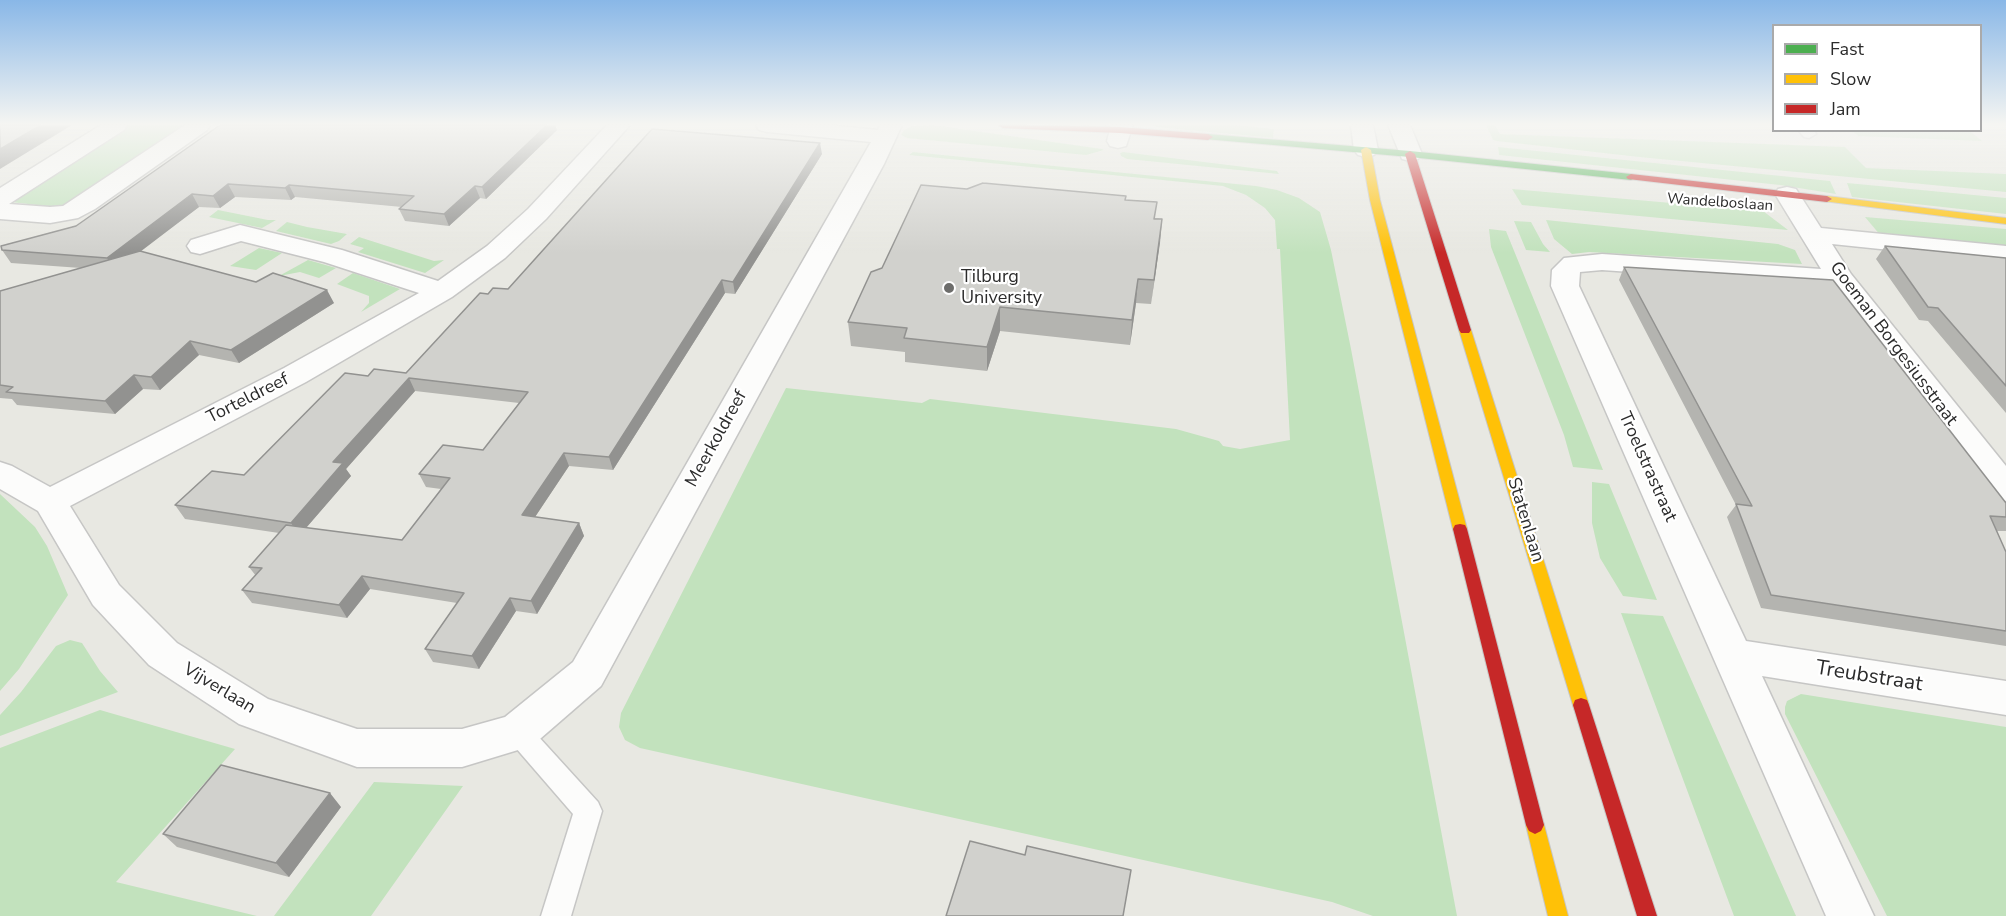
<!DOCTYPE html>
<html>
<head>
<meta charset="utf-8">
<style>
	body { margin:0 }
	#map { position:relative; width:2006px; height:916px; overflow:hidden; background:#e8e8e2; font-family:"Nunito Sans",sans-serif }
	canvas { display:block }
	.legend { position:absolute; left:1772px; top:24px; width:210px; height:108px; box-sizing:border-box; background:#fff; border:2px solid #aaa; margin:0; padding:8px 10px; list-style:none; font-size:18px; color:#2b2b2b }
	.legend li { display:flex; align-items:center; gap:12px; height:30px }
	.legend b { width:30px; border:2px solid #aaa }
</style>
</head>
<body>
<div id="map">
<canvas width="2006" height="916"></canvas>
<ul class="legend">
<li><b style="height:8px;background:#4caf50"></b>Fast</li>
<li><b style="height:8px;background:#ffc107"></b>Slow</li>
<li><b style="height:8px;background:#c62828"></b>Jam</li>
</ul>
</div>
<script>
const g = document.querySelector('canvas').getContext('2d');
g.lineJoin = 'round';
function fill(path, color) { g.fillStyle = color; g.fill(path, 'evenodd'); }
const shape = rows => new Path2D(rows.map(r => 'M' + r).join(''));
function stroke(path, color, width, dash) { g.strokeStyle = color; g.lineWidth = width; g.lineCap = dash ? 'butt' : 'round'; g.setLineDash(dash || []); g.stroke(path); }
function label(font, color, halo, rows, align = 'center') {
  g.font = font + ' "Nunito Sans",sans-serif'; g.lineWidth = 4.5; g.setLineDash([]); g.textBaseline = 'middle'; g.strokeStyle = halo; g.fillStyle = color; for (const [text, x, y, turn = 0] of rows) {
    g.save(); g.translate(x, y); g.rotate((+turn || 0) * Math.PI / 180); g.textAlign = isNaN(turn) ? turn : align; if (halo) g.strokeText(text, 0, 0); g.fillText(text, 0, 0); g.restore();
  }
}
const green = shape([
	[126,125,188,125,74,202,54,207,11,202,14,196],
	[933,125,1102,149,1104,150,1086,155,907,138,901,135,904,130,912,126],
	[1153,125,1235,125,1274,129,1273,138,1157,127],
	[1486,125,1495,125,1500,134,1845,147,1866,168,2006,174,2006,192,1639,157,1497,141,1493,140],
	[1852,131,1970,131,1982,141,1858,136],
	[1498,147,1830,181,1836,194,1780,185,1499,155],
	[913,152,1256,186,1277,190,1299,198,1320,212,1331,250,1351,349,1457,916,1373,916,1332,902,640,748,625,740,619,727,621,713,786,388,922,403,930,399,1176,429,1219,441,1223,446,1240,449,1290,440,1280,249,1277,249,1275,220,1265,208,1246,195,1223,186,909,155],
	[1123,152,1277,171,1279,174,1127,159,1121,156,1120,153],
	[1847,183,2006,198,2006,214,1852,197],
	[1512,189,1763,211,1788,230,1522,205],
	[218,210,268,220,276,220,262,228,209,217],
	[1865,217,2006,229,2006,248,1881,236],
	[1546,220,1778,244,1795,250,1802,264,1589,252,1572,254,1554,239],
	[1514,221,1531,222,1543,244,1550,252,1526,250],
	[287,222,307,227,347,234,339,241,331,244,276,231],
	[1489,229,1506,231,1603,470,1573,467,1564,435,1491,247],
	[359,237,434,261,444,260,425,273,358,252,364,248,350,244],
	[259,248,282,253,256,270,230,266],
	[308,260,336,268,319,278,300,272,279,276],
	[353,273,400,289,361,312,369,303,369,296,337,284],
	[1592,482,1609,484,1657,600,1623,596,1600,558,1592,523],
	[0,494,35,527,47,546,68,595,19,669,0,691],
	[1621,613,1663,616,1796,916,1734,916],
	[70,640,82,643,100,671,118,692,0,736,0,715,21,692,56,646],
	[1801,694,2006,727,2006,916,1887,916,1785,714,1785,707,1787,701],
	[100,710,235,749,116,882,257,916,0,916,0,748],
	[374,782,463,786,371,916,274,916]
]);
const lane = shape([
	[1798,130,1814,130,1816,134,1809,138,1804,137,1798,130],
	[518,720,527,724,598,802,602,811,571,916,541,916,573,814,509,740,505,732,509,724,518,720]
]);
const street = shape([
	[101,125,127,125,124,130,9,204,50,207,63,206,185,125,210,125,207,130,95,209,78,218,50,223,0,219,0,188,101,125],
	[607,125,630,125,546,219,505,258,452,297,306,382,70,506,119,585,177,643,268,699,357,729,462,729,505,717,573,662,871,142,767,132,759,130,756,125,828,125,878,130,880,125,902,125,884,164,601,686,533,745,518,750,462,767,357,767,239,724,149,665,93,605,38,511,0,489,0,462,12,466,50,487,284,368,419,293,324,262,241,241,200,254,191,252,187,246,191,240,240,225,342,250,438,281,487,246,528,209,607,125],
	[1111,125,1133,125,1126,146,1118,148,1110,146,1107,141,1111,125],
	[1351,125,1373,125,1378,150,1374,155,1366,157,1358,155,1354,150,1351,125],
	[1388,125,1410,125,1422,154,1418,159,1410,161,1402,159,1388,125],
	[1787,187,1796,189,1821,228,2006,246,2006,262,1832,244,1851,274,2006,466,2006,501,1994,497,1832,286,1602,270,1580,272,1579,286,1746,641,2006,681,2006,715,1762,676,1874,916,1826,916,1551,286,1552,270,1564,258,1602,254,1821,269,1775,194,1778,189,1787,187]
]);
const fast = shape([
	[1208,134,1410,151,1631,174,1636,177,1631,180,1410,157,1205,139,1203,137,1208,134]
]);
const slow = shape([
	[1366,147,1371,150,1380,200,1467,529,1465,533,1460,534,1455,533,1453,529,1370,200,1361,150,1366,147],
	[1827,196,2006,218,2006,224,1823,201,1822,199,1827,196],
	[1465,326,1471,330,1589,705,1587,710,1581,712,1575,710,1573,705,1459,330,1465,326],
	[1535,816,1541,819,1544,825,1568,916,1548,916,1526,825,1529,819,1535,816]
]);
const jam = shape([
	[998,125,1120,127,1208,134,1213,137,1208,140,1120,133,1003,128,998,125],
	[1410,151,1415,154,1471,330,1469,333,1461,333,1459,330,1405,154,1410,151],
	[1631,174,1827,196,1832,199,1827,202,1628,179,1626,177,1631,174],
	[1460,524,1465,525,1467,529,1544,825,1541,831,1535,834,1529,831,1526,825,1453,529,1455,525,1460,524],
	[1581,698,1587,700,1589,705,1657,916,1637,916,1573,705,1575,700,1581,698]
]);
const wall = shape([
	[220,125,557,130,486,199,480,198,449,226,405,221,399,209,402,207,295,197,291,200,235,197,220,208,199,207,140,251,334,303,239,363,199,355,160,390,143,389,115,414,17,405,12,399,0,398,0,291,81,268,11,263,2,250,76,226],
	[822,154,735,294,725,293,613,470,569,466,535,517,579,523,584,536,537,614,516,611,479,669,433,662,425,649,457,603,370,589,347,618,252,603,242,590,256,576,249,567,279,533,185,519,175,505,244,475,368,376,406,373,488,294,508,289],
	[415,391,519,403,483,450,419,474,426,487,441,489,402,540,306,528,351,476,346,469],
	[967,189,1162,219,1151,304,1136,303,1130,345,1000,331,987,371,905,362,905,352,851,346,848,322,882,268],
	[1885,246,2006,258,2006,413,1928,321,1919,320,1876,259],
	[1624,267,2006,503,2006,531,1997,531,2006,552,2006,646,1761,608,1727,517,1736,505,1619,280],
	[341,807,289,877,177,847,163,834]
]);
const shadedWall = shape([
	[41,125,72,125,0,169,0,149],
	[547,125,555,125,557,130,486,199,482,187],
	[820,143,822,154,735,294,733,282],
	[228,184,235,197,220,208,213,196],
	[289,185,295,197,291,200,285,188],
	[475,186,480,198,449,226,444,214],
	[192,194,199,207,115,271,107,258],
	[1162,219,1160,243,1151,304,1154,280],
	[1138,279,1136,303,1130,345,1132,320],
	[722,280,725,293,613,470,609,457],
	[327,290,334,303,239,363,231,350],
	[1000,307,1000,331,987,371,987,347],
	[190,341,199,355,160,390,151,377],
	[134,375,143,389,115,414,105,401],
	[409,378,415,391,346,469,351,476,299,536,291,523,333,462],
	[564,453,569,466,527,529,522,515],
	[579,523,584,536,537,614,531,601],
	[362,576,370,589,347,618,339,605],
	[510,598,516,611,479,669,472,656],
	[330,793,341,807,289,877,276,863]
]);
const building = shape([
	[0,125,41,125,0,149,0,125],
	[220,125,547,125,482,187,475,186,444,214,399,209,414,196,289,185,285,188,228,184,213,196,192,194,107,258,2,250,1,246,76,226,220,125],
	[652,129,820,143,733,282,722,280,609,457,564,453,522,515,579,523,531,601,510,598,472,656,425,649,464,593,362,576,339,605,242,590,262,568,249,567,286,525,402,540,450,478,419,474,443,445,483,450,528,392,409,378,333,462,343,463,291,523,175,505,212,471,244,475,345,373,368,376,374,369,406,373,480,293,488,294,493,288,508,289,652,129],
	[983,183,1126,196,1125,200,1157,202,1154,219,1162,219,1154,280,1138,279,1132,320,1000,307,987,347,904,338,907,328,848,322,871,272,882,268,921,185,967,189,983,183],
	[1885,246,2006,258,2006,386,1938,308,1928,307,1885,246],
	[140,251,256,282,273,273,327,290,231,350,190,341,151,377,134,375,105,401,6,392,13,387,0,385,0,291,140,251],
	[1624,267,1833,280,2006,503,2006,517,1990,516,2006,552,2006,631,1771,595,1736,504,1752,506,1624,267],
	[221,765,330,793,276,863,163,834,221,765],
	[970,841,1025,855,1027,846,1131,870,1123,916,946,916,970,841]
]);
const markers = [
	[949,288,6,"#6d6d6b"]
];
const farStreetnames = [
	["Wandelboslaan",1720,203,4]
];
const poiNames = [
	["Tilburg",961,278],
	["University",961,299]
];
const streetNames = [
	["Goeman Borgesiusstraat",1893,344,53],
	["Torteldreef",248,399,-27],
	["Meerkoldreef",717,439,-61],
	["Troelstrastraat",1647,467,66],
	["Statenlaan",1525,520,73],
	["Vijverlaan",219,689,31]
];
const nearStreetnames = [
	["Treubstraat",1869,677,9]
];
fill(green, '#c2e2bd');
stroke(lane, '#c6c6c5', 3);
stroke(street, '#c6c6c5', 3);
stroke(fast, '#c6c6c5', 2);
stroke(slow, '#c6c6c5', 2);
stroke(jam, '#c6c6c5', 2);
fill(lane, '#fcfcfb');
fill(street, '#fcfcfb');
fill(fast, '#4caf50');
fill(slow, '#ffc107');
fill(jam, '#c62828');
fill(wall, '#b4b4b0');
fill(shadedWall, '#929290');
fill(building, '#d1d1cd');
stroke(building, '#929290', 1.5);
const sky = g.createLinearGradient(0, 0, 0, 253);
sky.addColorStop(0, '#89b7e7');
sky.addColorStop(0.49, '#f5f5f2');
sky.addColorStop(1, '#f5f5f200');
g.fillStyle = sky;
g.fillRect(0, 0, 2006, 253);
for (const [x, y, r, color] of markers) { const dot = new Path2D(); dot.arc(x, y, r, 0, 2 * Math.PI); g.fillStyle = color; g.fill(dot); stroke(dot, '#fff', 2); }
label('15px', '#2b2b2b', '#fff', farStreetnames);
label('18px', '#2b2b2b', '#fff', poiNames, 'left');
label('18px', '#2b2b2b', '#fff', streetNames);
label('21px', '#2b2b2b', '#fff', nearStreetnames);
</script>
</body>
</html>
